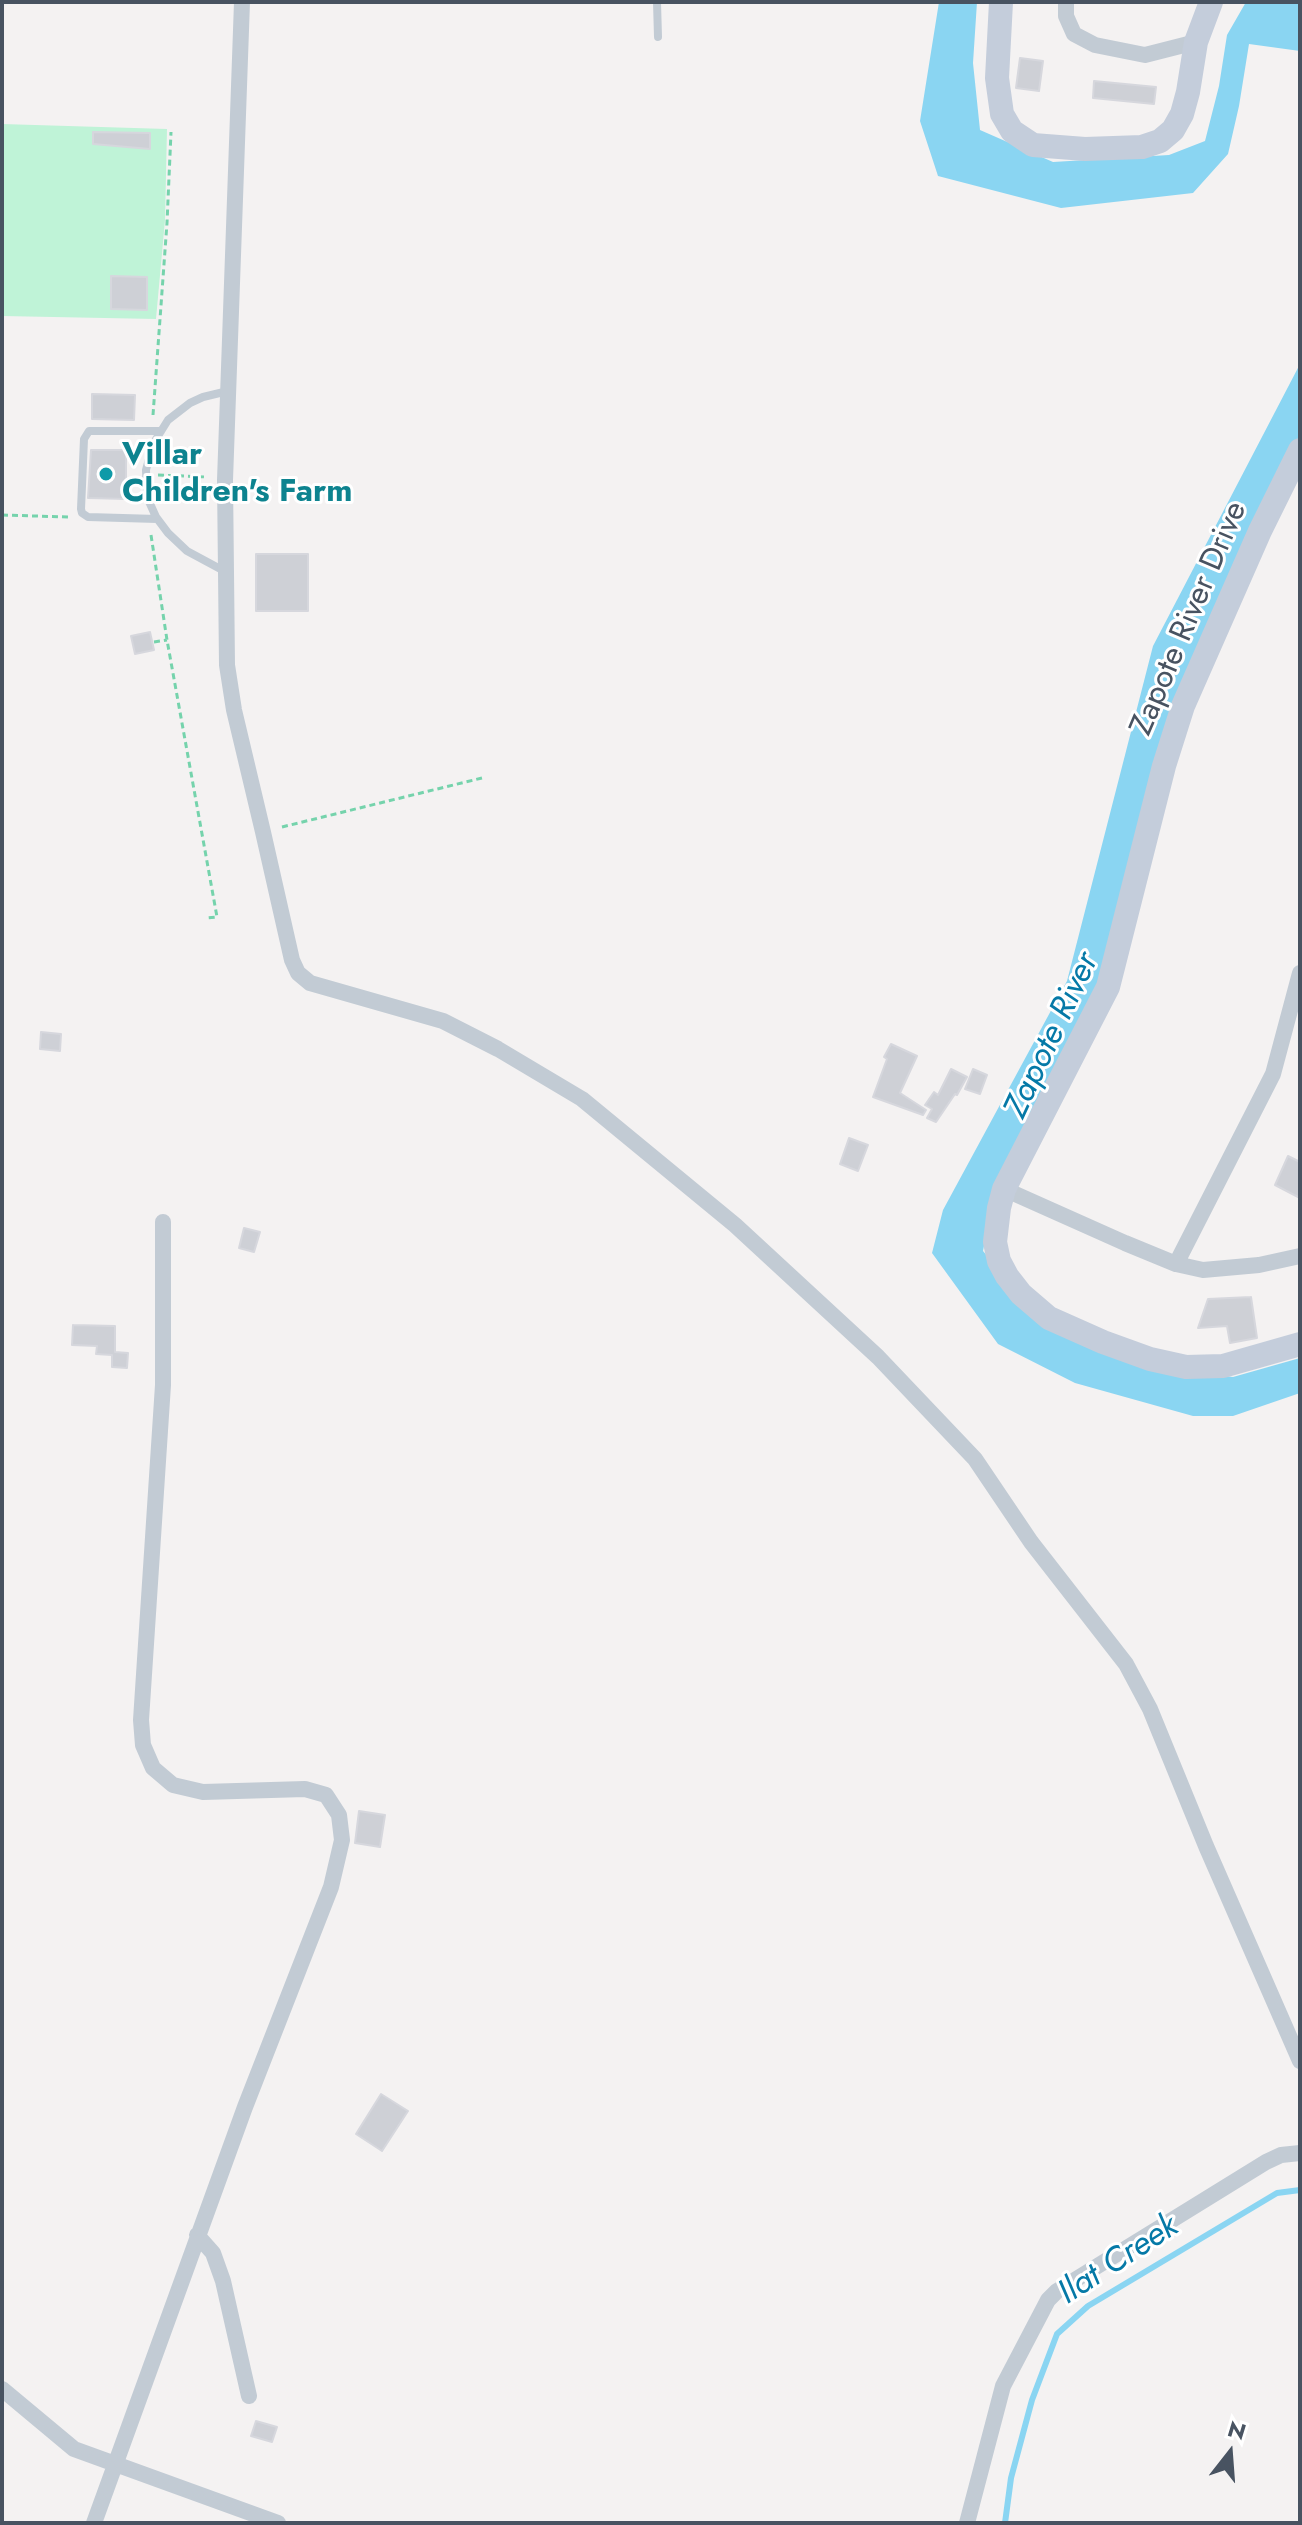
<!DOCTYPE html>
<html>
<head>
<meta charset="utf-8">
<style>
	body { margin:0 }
	#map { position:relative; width:1302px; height:2525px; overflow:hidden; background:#f4f2f2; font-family:Jost,sans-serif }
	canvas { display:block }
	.frame { position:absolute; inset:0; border:4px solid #485361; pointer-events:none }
	.north { position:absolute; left:1190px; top:2413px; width:80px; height:80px; -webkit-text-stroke:6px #fff; paint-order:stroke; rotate:17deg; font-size:22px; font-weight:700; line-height:32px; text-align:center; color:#485361 }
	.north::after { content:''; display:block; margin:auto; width:28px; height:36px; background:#485361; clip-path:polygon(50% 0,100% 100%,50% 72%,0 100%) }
</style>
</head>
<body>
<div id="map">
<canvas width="1302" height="2525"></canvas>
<div class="frame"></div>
<div class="north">N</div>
</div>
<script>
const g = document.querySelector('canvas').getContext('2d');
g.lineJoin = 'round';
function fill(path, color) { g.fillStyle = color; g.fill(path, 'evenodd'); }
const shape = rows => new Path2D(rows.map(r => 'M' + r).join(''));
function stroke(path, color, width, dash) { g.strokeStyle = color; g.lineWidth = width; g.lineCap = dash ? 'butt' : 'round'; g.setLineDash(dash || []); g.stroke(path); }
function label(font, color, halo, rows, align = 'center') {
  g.font = font + ' Jost,sans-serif'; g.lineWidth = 6; g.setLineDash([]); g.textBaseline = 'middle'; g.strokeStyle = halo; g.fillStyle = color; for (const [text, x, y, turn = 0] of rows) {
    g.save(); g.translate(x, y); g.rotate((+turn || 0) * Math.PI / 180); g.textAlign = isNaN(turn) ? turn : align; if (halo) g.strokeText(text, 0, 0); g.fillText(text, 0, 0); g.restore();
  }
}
const green = shape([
	[2,124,167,129,165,220,156,319,2,316]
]);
const water = shape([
	[939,2,977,2,973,63,980,130,1053,162,1169,155,1205,141,1219,86,1227,35,1246,2,1300,4,1300,51,1249,44,1239,106,1228,154,1193,193,1061,208,938,176,920,121],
	[1300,364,1300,435,1195,658,1103,991,995,1191,983,1251,1029,1305,1163,1368,1233,1377,1300,1358,1300,1393,1233,1416,1193,1416,1075,1383,998,1344,932,1253,943,1210,1067,981,1153,646]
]);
const stream = shape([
	[1005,2523,1011,2478,1032,2400,1057,2334,1088,2306,1277,2193,1300,2190]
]);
const building = shape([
	[1020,58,1043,61,1039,91,1016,88,1020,58],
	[1094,81,1156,87,1154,104,1093,98,1094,81],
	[93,132,150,133,150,149,93,144,93,132],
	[111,276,147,277,147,310,111,309,111,276],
	[92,394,135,395,134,420,92,419,92,394],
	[91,450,126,450,126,499,88,498,91,450],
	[256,554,308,554,308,611,256,611,256,554],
	[150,632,154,650,135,654,131,636,150,632],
	[41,1032,61,1034,60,1051,40,1049,41,1032],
	[891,1044,917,1056,900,1093,926,1110,923,1115,873,1097,887,1059,884,1057,891,1044],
	[951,1069,967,1077,957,1095,955,1094,936,1122,927,1118,932,1109,925,1105,934,1092,938,1095,951,1069],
	[973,1069,987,1075,980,1094,965,1089,973,1069],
	[849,1138,868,1145,858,1171,840,1164,849,1138],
	[1288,1156,1300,1162,1300,1198,1275,1185,1288,1156],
	[244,1228,260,1232,254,1252,239,1248,244,1228],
	[1251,1297,1257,1338,1230,1343,1227,1326,1198,1328,1208,1299,1251,1297],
	[73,1325,115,1326,115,1352,128,1353,127,1368,112,1367,112,1355,96,1354,97,1346,72,1345,73,1325],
	[359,1811,385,1815,380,1847,355,1843,359,1811],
	[381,2094,408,2111,382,2151,356,2134,381,2094],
	[256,2421,277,2427,272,2442,251,2436,256,2421]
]);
const path = shape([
	[153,415,167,223,171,132],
	[158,475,207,477],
	[2,515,68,517],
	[151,535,167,640,217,917,207,918],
	[154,642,167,640],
	[282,827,482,778]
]);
const lane = shape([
	[657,2,658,37],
	[157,519,88,517,82,513,81,509,84,439,89,431,161,431],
	[226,572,187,551,168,533,156,517,147,497,146,470,153,444,168,420,190,403,203,397,228,391]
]);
const street = shape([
	[242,2,225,480,227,665,234,710,263,832,292,960,298,973,310,983,443,1021,498,1049,582,1099,735,1225,878,1357,975,1459,1031,1542,1126,1664,1150,1709,1206,1846,1300,2061],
	[1066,2,1066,16,1074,34,1095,45,1145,55,1196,42],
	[1004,1189,1125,1243,1176,1264,1203,1270,1259,1265,1300,1256],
	[1176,1264,1273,1074,1300,973],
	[197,2235,213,2253,223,2281,249,2396],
	[2,2389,74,2449,278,2523],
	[94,2523,245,2107,331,1887,342,1840,339,1815,326,1795,305,1789,203,1792,173,1785,153,1768,143,1745,141,1720,163,1385,163,1222],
	[967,2523,1003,2386,1048,2300,1057,2291,1266,2162,1281,2155,1300,2153]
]);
const secondary = shape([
	[1001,2,997,78,1002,114,1012,131,1033,145,1085,149,1142,147,1160,141,1173,130,1182,114,1188,92,1196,42,1211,2],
	[1300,450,1260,531,1183,706,1164,766,1108,987,1004,1189,999,1208,995,1242,999,1261,1007,1276,1021,1294,1049,1318,1103,1342,1150,1359,1186,1367,1223,1366,1300,1344]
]);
const markers = [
	[106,474,8,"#0f9aa8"]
];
const cultureNames = [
	["Villar",122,456],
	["Children's Farm",122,493]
];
const streetNames = [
	["Zapote River Drive",1190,619,-67]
];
const waterNames = [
	["Zapote River",1053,1036,-65],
	["Ilat Creek",1119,2261,-33]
];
fill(green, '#bff3d7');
fill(water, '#8ad5f2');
stroke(stream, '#8ad5f2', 6);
fill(building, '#ced0d6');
stroke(building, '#d6d7dd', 2);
stroke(path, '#75d3ac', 3, [6, 4]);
stroke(lane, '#c2cbd4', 8);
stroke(street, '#c2cbd4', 16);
stroke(secondary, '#c4cddb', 24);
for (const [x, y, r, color] of markers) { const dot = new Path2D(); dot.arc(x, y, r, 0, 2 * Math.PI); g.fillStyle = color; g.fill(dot); stroke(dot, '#fff', 3); }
label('bold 32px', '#0d838f', '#fff', cultureNames, 'left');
label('32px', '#485361', '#fff', streetNames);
label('italic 34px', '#0579a7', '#fff', waterNames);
</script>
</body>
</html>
